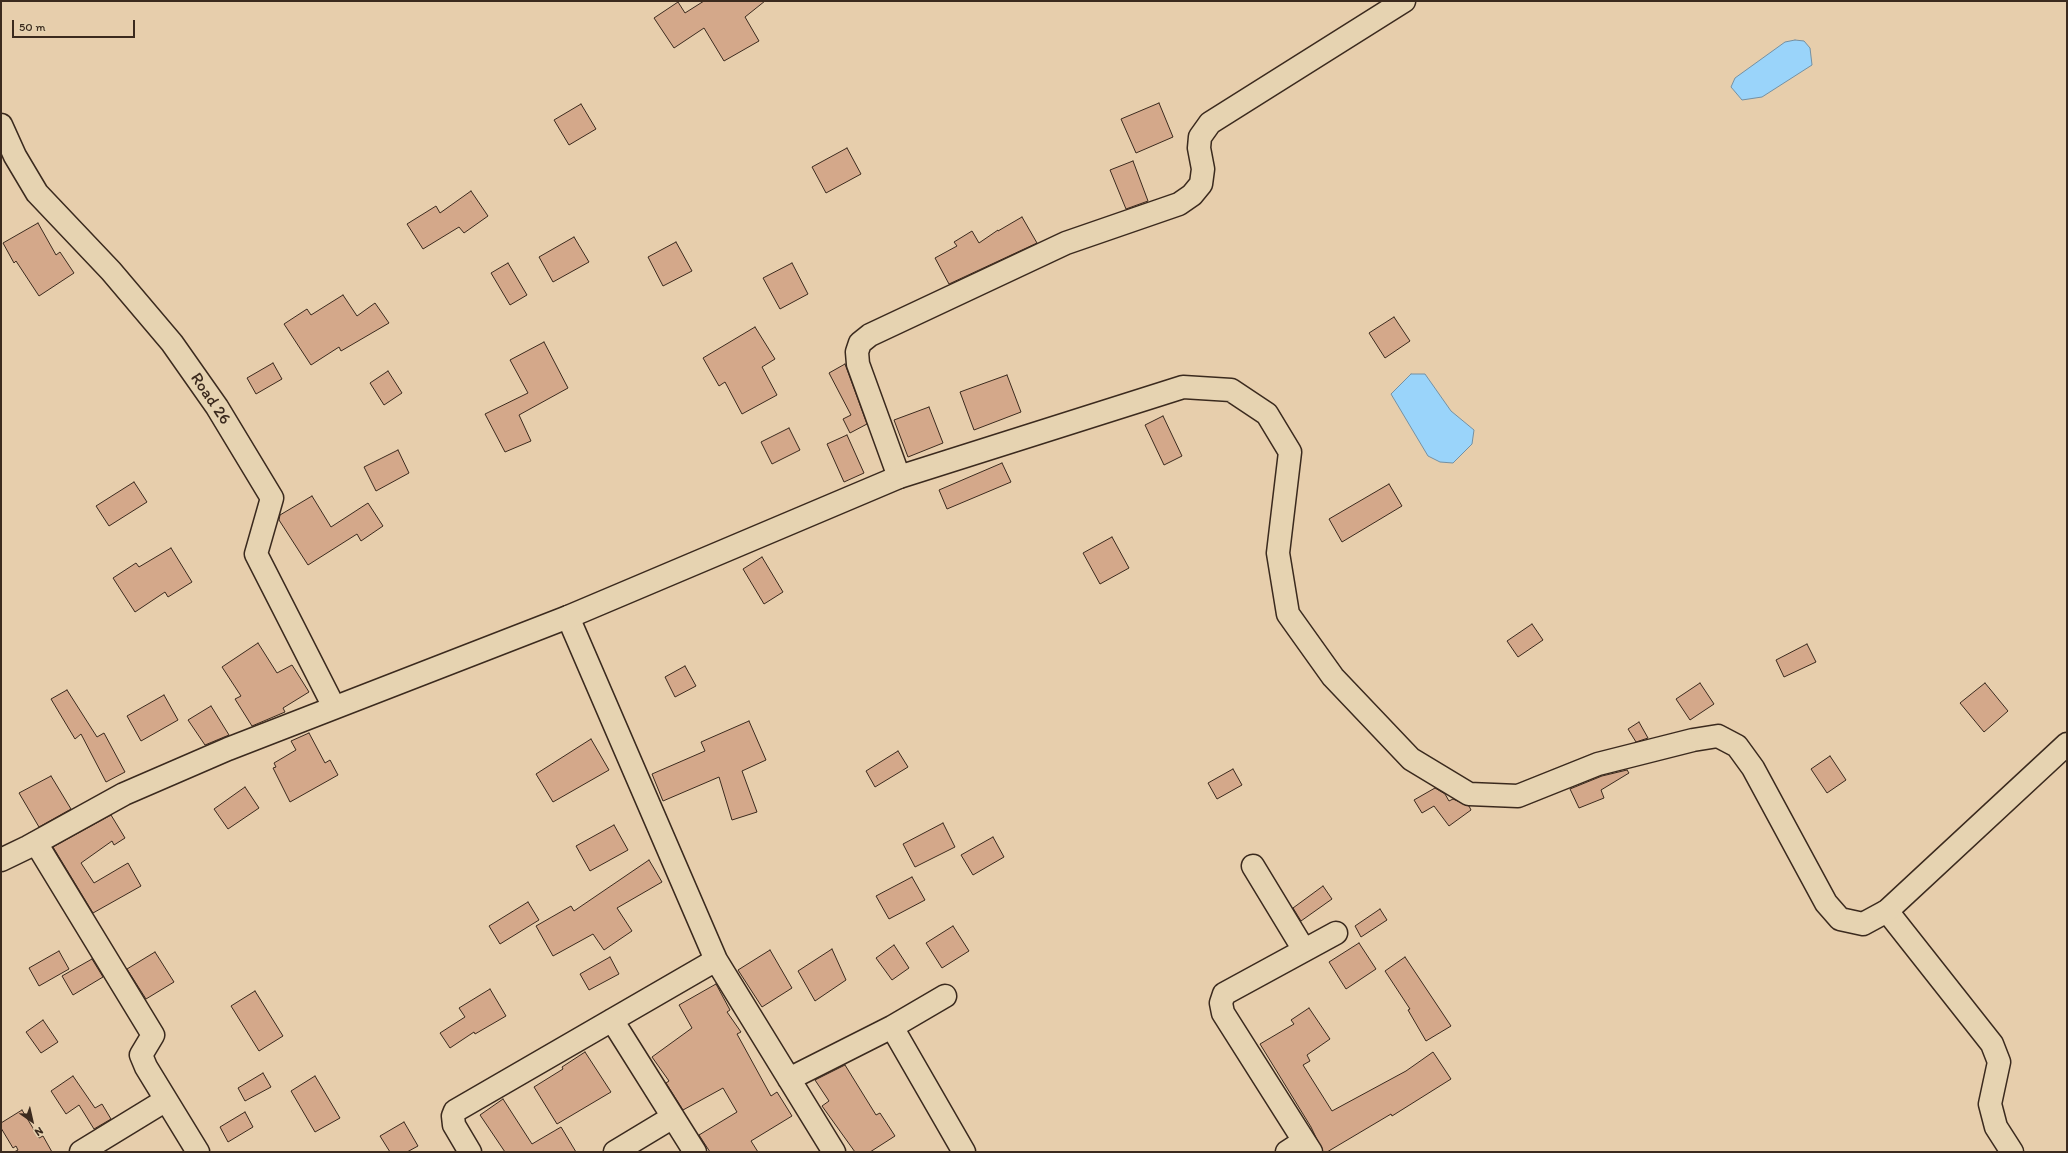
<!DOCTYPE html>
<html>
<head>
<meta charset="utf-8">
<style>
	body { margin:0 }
	#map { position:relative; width:2068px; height:1153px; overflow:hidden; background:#e7ceac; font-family:Itim,sans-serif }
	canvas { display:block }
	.frame { position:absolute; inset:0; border:2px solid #3b2a1e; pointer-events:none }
	.north { position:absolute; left:12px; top:1101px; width:40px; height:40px; -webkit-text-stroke:3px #e6d3b1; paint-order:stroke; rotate:146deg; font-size:11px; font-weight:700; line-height:16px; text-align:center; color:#3b2a1e }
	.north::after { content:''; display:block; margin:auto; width:14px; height:18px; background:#3b2a1e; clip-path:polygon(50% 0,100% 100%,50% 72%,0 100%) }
	.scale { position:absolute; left:12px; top:20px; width:123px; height:18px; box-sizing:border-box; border:2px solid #3b2a1e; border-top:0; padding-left:5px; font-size:12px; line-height:14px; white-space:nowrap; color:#3b2a1e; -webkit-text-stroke:3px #e6d3b1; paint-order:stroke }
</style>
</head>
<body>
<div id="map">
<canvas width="2068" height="1153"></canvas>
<div class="frame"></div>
<div class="north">N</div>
<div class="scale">50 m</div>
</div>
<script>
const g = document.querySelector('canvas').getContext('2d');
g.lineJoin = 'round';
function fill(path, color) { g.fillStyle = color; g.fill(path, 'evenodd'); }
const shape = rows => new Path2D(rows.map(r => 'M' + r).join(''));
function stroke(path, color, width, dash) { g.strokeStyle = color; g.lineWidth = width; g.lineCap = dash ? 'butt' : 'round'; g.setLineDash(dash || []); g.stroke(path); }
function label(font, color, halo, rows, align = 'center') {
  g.font = font + ' Itim,sans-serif'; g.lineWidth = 3; g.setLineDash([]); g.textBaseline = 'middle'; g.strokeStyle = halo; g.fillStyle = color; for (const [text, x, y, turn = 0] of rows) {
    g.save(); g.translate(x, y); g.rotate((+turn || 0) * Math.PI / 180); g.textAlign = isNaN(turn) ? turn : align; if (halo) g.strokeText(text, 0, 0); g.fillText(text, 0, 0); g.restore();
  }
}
const water = shape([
	[1795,40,1804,41,1810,48,1812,65,1762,97,1742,100,1731,87,1735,78,1785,42,1795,40],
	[1411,374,1425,374,1451,411,1474,430,1472,444,1453,463,1440,462,1428,456,1391,394,1411,374]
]);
const building = shape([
	[704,1,765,1,745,17,759,41,724,61,704,28,674,48,654,18,678,2,685,13,704,1],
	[1159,103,1173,137,1136,153,1121,119,1159,103],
	[581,104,596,129,569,145,554,120,581,104],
	[847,148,861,174,826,193,812,167,847,148],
	[1133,161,1148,201,1126,209,1110,170,1133,161],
	[471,191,488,216,464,233,459,227,423,249,407,224,436,206,440,213,471,191],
	[1022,217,1037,243,949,284,935,258,957,246,954,242,972,231,979,243,998,230,998,231,1022,217],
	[38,223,56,255,60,252,74,273,39,296,16,261,14,263,3,243,38,223],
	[574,237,589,262,553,282,539,257,574,237],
	[676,242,692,271,663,286,648,257,676,242],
	[508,263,527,295,510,305,491,273,508,263],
	[792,263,808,294,780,309,763,278,792,263],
	[343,295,357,316,375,303,389,323,341,351,339,347,311,365,284,324,307,309,311,315,343,295],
	[1394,317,1410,341,1385,358,1369,333,1394,317],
	[755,327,775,359,762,367,777,395,742,414,725,382,719,386,703,358,755,327],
	[544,342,568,388,519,415,531,441,505,452,485,414,528,393,510,360,544,342],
	[273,363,282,379,256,394,247,378,273,363],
	[845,364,867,424,850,433,843,419,851,415,829,373,845,364],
	[388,371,402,393,384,405,370,383,388,371],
	[1007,375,1021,412,974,430,960,392,1007,375],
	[929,407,943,443,908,457,894,420,929,407],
	[1163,416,1182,456,1164,465,1145,425,1163,416],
	[789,428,800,450,772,464,761,442,789,428],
	[847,435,864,473,844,482,827,444,847,435],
	[398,450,409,473,376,491,364,467,398,450],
	[1002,463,1011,482,947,509,939,490,1002,463],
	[134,482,147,502,109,526,96,506,134,482],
	[1389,484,1402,506,1342,542,1329,519,1389,484],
	[312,496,331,527,368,503,383,526,361,541,357,534,308,565,279,520,280,515,312,496],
	[1112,537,1129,568,1100,584,1083,553,1112,537],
	[171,548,192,582,168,597,165,592,135,612,113,578,136,563,139,567,171,548],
	[762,557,783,592,764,604,743,569,762,557],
	[1532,624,1543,640,1518,657,1507,641,1532,624],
	[258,643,277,673,292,665,309,692,283,708,285,712,252,726,235,699,241,696,222,667,258,643],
	[1807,644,1816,662,1784,677,1776,660,1807,644],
	[685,666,696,686,675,697,665,677,685,666],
	[1700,683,1714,704,1690,720,1676,699,1700,683],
	[1985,683,2008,711,1984,732,1960,703,1985,683],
	[67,690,97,737,104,733,125,772,106,782,81,734,75,739,51,699,67,690],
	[164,695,178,720,141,741,127,716,164,695],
	[211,706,229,735,205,745,188,720,211,706],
	[749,721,766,760,742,771,757,812,732,820,719,777,663,801,652,774,705,751,701,742,749,721],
	[1639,722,1648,738,1636,742,1628,729,1639,722],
	[309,733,325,763,330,760,338,775,290,802,273,768,276,767,274,763,296,750,291,741,309,733],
	[591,739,609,770,553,802,536,774,591,739],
	[898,751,908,767,875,787,866,771,898,751],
	[1830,756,1846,780,1827,793,1811,769,1830,756],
	[1233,769,1242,785,1217,799,1208,783,1233,769],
	[1627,770,1629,773,1601,790,1604,798,1579,808,1570,789,1602,776,1627,770],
	[51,776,71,809,39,827,19,793,51,776],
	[245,787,259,808,228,829,214,809,245,787],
	[1435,788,1445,794,1449,801,1453,799,1469,806,1471,810,1449,826,1434,806,1422,813,1414,800,1435,788],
	[111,815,125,838,114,845,112,841,81,863,94,883,128,863,141,886,93,913,53,847,111,815],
	[943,823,955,847,915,867,903,844,943,823],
	[614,825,628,850,590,871,576,846,614,825],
	[993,837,1004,857,973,875,961,855,993,837],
	[649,860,662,882,617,908,632,931,604,950,593,934,553,956,536,926,571,906,574,911,649,860],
	[912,877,925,900,889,919,876,896,912,877],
	[1323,886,1332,899,1301,921,1293,908,1323,886],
	[528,902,539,920,500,944,489,926,528,902],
	[1380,909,1387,920,1361,937,1355,926,1380,909],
	[953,926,969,951,942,968,926,943,953,926],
	[1359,943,1376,969,1346,989,1329,962,1359,943],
	[894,945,909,968,892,980,876,958,894,945],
	[832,949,846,980,815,1001,798,971,832,949],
	[770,950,792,988,762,1007,738,970,770,950],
	[59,951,69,969,39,986,29,968,59,951],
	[155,952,174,982,146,999,127,969,155,952],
	[610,957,619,974,589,990,580,974,610,957],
	[1405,957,1451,1026,1426,1041,1408,1010,1410,1009,1385,971,1405,957],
	[92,959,103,977,73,995,62,976,92,959],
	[716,984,730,1010,727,1012,741,1032,737,1034,771,1096,777,1092,792,1116,751,1141,758,1152,710,1152,699,1135,737,1112,723,1088,683,1110,666,1083,669,1081,652,1057,692,1028,679,1005,716,984],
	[490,989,506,1016,475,1034,474,1032,450,1048,440,1033,465,1017,459,1008,490,989],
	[255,991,283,1036,259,1051,231,1006,255,991],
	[1309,1008,1330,1039,1307,1055,1310,1061,1303,1065,1332,1111,1406,1071,1433,1052,1451,1079,1392,1116,1391,1114,1327,1152,1323,1152,1311,1127,1260,1044,1294,1024,1291,1020,1309,1008],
	[43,1020,58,1042,41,1053,26,1032,43,1020],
	[585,1052,611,1092,557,1124,534,1087,563,1069,562,1067,585,1052],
	[845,1065,876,1115,880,1113,895,1136,870,1152,855,1152,822,1106,829,1101,815,1080,845,1065],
	[263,1073,271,1087,245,1101,238,1088,263,1073],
	[73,1076,95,1108,102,1104,111,1119,94,1129,79,1105,66,1114,51,1091,73,1076],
	[315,1076,340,1118,315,1132,291,1091,315,1076],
	[503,1099,532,1144,561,1127,576,1152,505,1152,480,1115,503,1099],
	[22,1110,39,1138,43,1136,52,1152,14,1152,18,1150,16,1146,13,1148,1,1128,1,1123,22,1110],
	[245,1112,253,1127,228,1142,220,1127,245,1112],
	[404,1122,418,1146,407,1152,390,1152,380,1136,404,1122]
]);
const minor = shape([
	[1,125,15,156,37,193,111,271,172,343,217,407,272,498,256,554,334,707],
	[899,477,858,364,857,352,860,343,870,335,1066,243,1179,204,1192,195,1201,184,1203,169,1199,148,1200,137,1210,123,1404,1],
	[568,617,716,960,834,1152],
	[36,843,153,1035,141,1055,146,1067,198,1152],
	[1253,866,1304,950],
	[1887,911,1992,1044,1999,1062,1990,1104,1996,1127,2012,1152],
	[612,1020,695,1152],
	[892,1027,964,1152],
	[789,1079,892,1027,945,996],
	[81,1152,166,1100],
	[470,1152,454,1125,453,1116,455,1111,716,960],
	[615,1152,673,1117],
	[1287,1152,1304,1141],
	[1311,1152,1223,1013,1221,1003,1224,994,1336,933]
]);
const major = shape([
	[1,860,28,847,124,794,228,749,568,617,899,477,1183,387,1231,390,1267,414,1290,452,1278,553,1288,614,1333,677,1411,759,1469,794,1518,796,1598,764,1693,740,1718,736,1737,746,1753,768,1826,903,1840,919,1863,924,1887,911,2067,744]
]);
const streetNames = [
	["Road 26",210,399,56]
];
fill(water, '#9ad4fa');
stroke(water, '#7490a2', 1);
fill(building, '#d4a88a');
stroke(building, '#3b2a1e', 1);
stroke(minor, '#3b2a1e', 25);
stroke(major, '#3b2a1e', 25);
stroke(minor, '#e6d3b1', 22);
stroke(major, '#e6d3b1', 22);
label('17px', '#3b2a1e', '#e6d3b1', streetNames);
</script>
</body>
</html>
